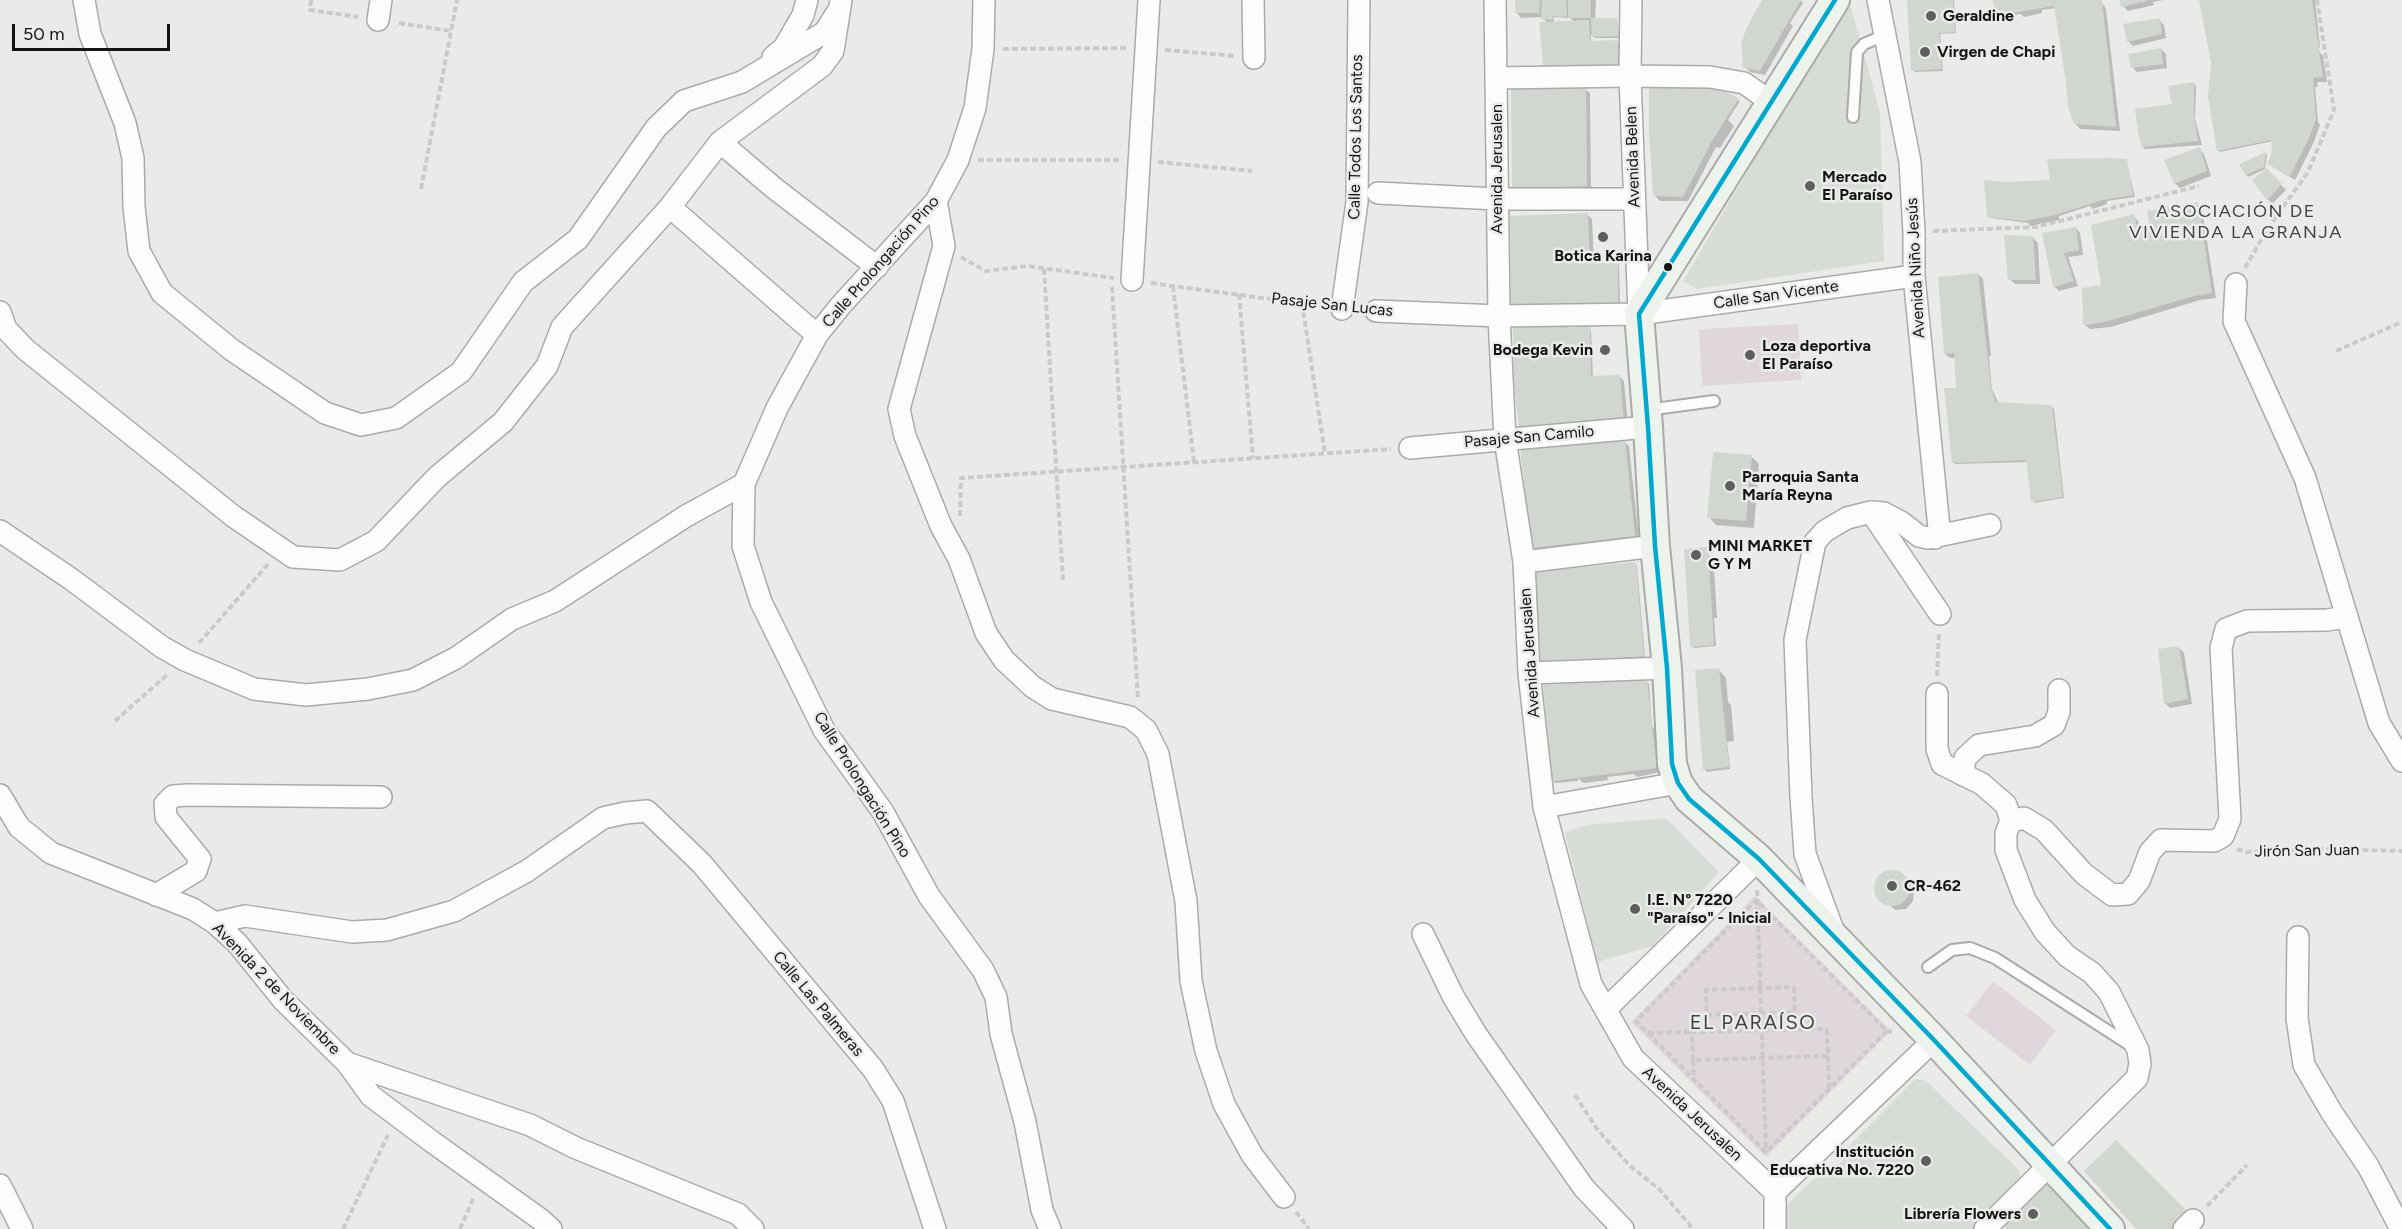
<!DOCTYPE html>
<html>
<head>
<meta charset="utf-8">
<style>
	body { margin:0 }
	#map { position:relative; width:2402px; height:1229px; overflow:hidden; background:#eaebe9; font-family:Figtree,sans-serif }
	canvas { display:block }
	.scale { position:absolute; left:12px; top:24px; width:158px; height:27px; box-sizing:border-box; border:3px solid #131413; border-top:0; padding-left:8px; font-size:18px; line-height:21px; white-space:nowrap; color:#131413; -webkit-text-stroke:4px #e9ece8; paint-order:stroke }
</style>
</head>
<body>
<div id="map">
<canvas width="2402" height="1229"></canvas>
<div class="scale">50 m</div>
</div>
<script>
const g = document.querySelector('canvas').getContext('2d');
g.lineJoin = 'round';
function fill(path, color) { g.fillStyle = color; g.fill(path, 'evenodd'); }
const shape = rows => new Path2D(rows.map(r => 'M' + r).join(''));
function stroke(path, color, width, dash) { g.strokeStyle = color; g.lineWidth = width; g.lineCap = dash ? 'butt' : 'round'; g.setLineDash(dash || []); g.stroke(path); }
function label(font, color, halo, rows, align = 'center') {
  g.font = font + ' Figtree,sans-serif'; g.lineWidth = 5; g.setLineDash([]); g.textBaseline = 'middle'; g.strokeStyle = halo; g.fillStyle = color; for (const [text, x, y, turn = 0] of rows) {
    g.save(); g.translate(x, y); g.rotate((+turn || 0) * Math.PI / 180); g.textAlign = isNaN(turn) ? turn : align; if (halo) g.strokeText(text, 0, 0); g.fillText(text, 0, 0); g.restore();
  }
}
const built = shape([
	[1851,7,1880,112,1884,261,1697,289,1683,281,1842,10],
	[1666,818,1719,872,1653,946,1597,962,1565,832,1587,825],
	[1915,1079,1925,1080,2019,1170,2022,1186,1980,1229,1784,1229,1783,1208,1816,1177,1824,1178,1850,1153,1848,1147]
]);
const green = shape([
	[1798,324,1801,380,1702,386,1699,329],
	[1755,896,1891,1031,1766,1157,1631,1022],
	[1993,981,2056,1030,2030,1065,1966,1016]
]);
const shadow = shape([
	[1516,0,1596,0,1595,20,1616,20,1621,38,1595,38,1591,34,1591,42,1618,42,1620,44,1619,74,1547,23,1543,17,1521,18,1517,13],
	[1568,15,1574,22,1554,23,1554,17,1568,18],
	[1763,0,1800,0,1803,3,1790,23,1793,26,1765,75,1750,72,1745,67],
	[1908,0,1954,0,1956,33,1940,34,1943,71,1915,72,1913,70],
	[1995,0,2100,0,2106,9,2120,131,2080,129,2075,123,2056,8,2042,10,2042,13,2024,17,2021,14,1998,17],
	[2122,0,2164,0,2153,2,2154,5,2128,11,2123,6],
	[2202,0,2315,0,2320,48,2318,46,2318,50,2323,56,2327,82,2317,82,2318,87,2315,87,2318,122,2320,125,2313,144,2295,180,2268,164,2273,152,2273,141,2220,152,2218,150,2213,63],
	[2159,20,2164,25,2166,38,2133,46,2128,41],
	[2161,49,2166,54,2167,68,2137,72,2132,67],
	[2194,84,2196,86,2195,119,2202,145,2145,149,2143,147,2173,105],
	[1704,85,1740,101,1728,120,1734,126,1720,148,1716,147,1688,201,1660,201,1655,196],
	[1585,89,1590,93,1591,190,1518,193],
	[2199,149,2204,154,2211,176,2180,188,2175,183],
	[2266,153,2267,155,2265,169,2248,177,2241,164],
	[2126,160,2135,197,2107,201,2107,204,2093,209,2090,206,2059,216,2059,220,2030,226,2028,223,1991,218,1989,216,2005,184,2052,181],
	[2267,170,2286,190,2272,204,2268,199],
	[2197,204,2202,209,2216,298,2200,300,2111,327,2090,329,2085,325,2133,216,2138,221,2140,228],
	[1587,214,1592,219,1594,264,1617,263,1619,265,1620,307,1518,313],
	[2076,228,2080,233,2083,255,2068,257,2078,286,2059,291,2054,286,2044,234],
	[2033,238,2038,243,2040,284,2015,284,2010,279],
	[1978,274,1983,279,1991,356,1989,356,1992,389,1999,404,2052,407,2054,409,2064,498,2034,503,2027,462,1955,464,1953,462,1958,389,1956,358,1950,358,1945,354],
	[1563,324,1569,329,1589,328,1591,330,1593,377,1619,376,1624,381,1628,427,1525,434],
	[1624,441,1629,446,1639,540,1537,553,1532,548],
	[1752,457,1759,464,1754,528,1716,525,1709,517],
	[1708,548,1711,566,1714,568,1717,618,1714,618,1716,646,1694,648,1692,646],
	[1635,564,1637,566,1645,657,1569,664],
	[2179,648,2184,653,2192,704,2170,708,2165,703],
	[1719,670,1726,678,1728,702,1731,705,1734,741,1727,742,1730,769,1707,772,1705,770],
	[1647,682,1649,684,1652,726,1655,729,1661,772,1637,777,1634,774,1607,777,1608,780,1583,783,1578,778,1578,781,1555,783,1553,781],
	[1887,872,1897,872,1912,885,1914,890,1913,901,1906,909,1895,910,1877,894,1878,879]
]);
const building = shape([
	[1515,0,1540,0,1539,13,1515,13],
	[1542,0,1566,0,1567,17,1553,16,1553,20,1541,19],
	[1568,0,1591,0,1591,18,1568,18],
	[1762,0,1801,0,1760,71,1743,68,1741,42,1747,27],
	[1907,0,1953,0,1955,32,1939,33,1942,69,1911,71],
	[1993,0,2102,0,2116,127,2074,124,2068,107,2065,76,2054,6,1995,16],
	[2120,0,2147,0,2147,1,2121,7],
	[2199,0,2312,0,2323,77,2313,78,2316,119,2309,138,2290,176,2267,164,2272,152,2271,140,2217,151,2208,97,2211,63],
	[1591,18,1617,18,1620,36,1592,37],
	[2160,18,2162,34,2127,42,2123,24],
	[1589,20,1590,41,1618,40,1618,72,1544,73,1539,22],
	[2161,48,2163,64,2131,68,2128,54],
	[1649,82,1704,83,1739,98,1712,141,1683,197,1653,196,1649,131],
	[2194,82,2194,116,2198,141,2142,147,2138,134,2135,109,2172,104,2168,86],
	[1586,87,1587,186,1512,189,1511,88],
	[2200,147,2207,171,2174,184,2164,160],
	[2266,152,2264,167,2245,175,2239,164],
	[2114,158,2127,159,2133,195,2103,200,2055,215,2024,221,1987,217,1984,180,2005,182,2050,180,2047,159],
	[2267,168,2282,184,2267,200,2252,180],
	[2198,202,2212,293,2194,296,2105,322,2083,325,2082,288,2101,285,2091,225,2134,214,2137,227,2149,224,2147,211],
	[1588,213,1590,263,1618,262,1618,306,1511,308,1510,216],
	[2076,227,2079,250,2064,253,2074,281,2053,287,2042,233],
	[2004,235,2033,236,2036,280,2008,280],
	[1978,273,1991,386,1995,402,2052,405,2063,497,2031,502,2026,460,1952,463,1944,388,1956,388,1954,353,1944,354,1938,277],
	[1564,322,1564,328,1590,326,1591,376,1620,375,1624,422,1519,430,1514,380,1513,324],
	[1625,439,1635,536,1531,548,1520,447],
	[1713,452,1752,455,1746,521,1707,518],
	[1708,547,1714,645,1690,647,1684,549],
	[1636,562,1644,656,1541,665,1534,572],
	[2179,646,2188,699,2164,704,2158,649],
	[1719,668,1729,767,1703,770,1695,670],
	[1647,680,1657,768,1552,781,1543,684],
	'1874 888a18 18 0 1 1 36 0a18 18 0 1 1-36 0Z',
	[2116,1140,2193,1217,2181,1229,2136,1229,2084,1171],
	[2045,1183,2089,1229,2007,1229,2003,1225]
]);
const path = shape([
	[311,0,310,10,358,17],
	[399,23,451,31],
	[1003,49,1127,48],
	[1165,50,1235,56],
	[978,160,1120,160],
	[1158,162,1252,171],
	[421,189,457,0],
	[1933,231,2036,227,2199,186],
	[961,257,986,271,1027,266,1114,278],
	[2245,268,2268,228,2308,172,2334,110,2317,0],
	[1044,269,1063,580],
	[1151,283,1322,306],
	[1173,286,1194,462],
	[1112,287,1138,699],
	[1239,294,1253,458],
	[1302,303,1325,454],
	[2336,351,2402,322],
	[960,516,961,478,1391,449],
	[199,643,269,563],
	[1937,676,1939,633],
	[115,721,168,674],
	[2237,849,2246,852,2320,849,2402,851],
	[1757,890,1766,1152],
	[1794,987,1795,1012,1707,1015,1706,990,1794,987],
	[1827,1029,1828,1056,1693,1060,1692,1032,1827,1029],
	[1887,1031,1766,1152,1636,1021,1756,900,1887,1031,1892,1032],
	[1648,1033,1692,1032],
	[1828,1056,1829,1089],
	[1693,1060,1694,1080],
	[1575,1095,1597,1129,1629,1165,1659,1189,1690,1225,1690,1229],
	[2207,1206,2247,1165],
	[1296,1212,1309,1229],
	[343,1229,388,1135],
	[460,1229,474,1197]
]);
const lane = shape([
	[1853,117,1857,52,1864,44,1885,35],
	[1647,410,1714,401],
	[1928,967,1952,950,1970,948,1995,958,2133,1047]
]);
const street = shape([
	[84,0,90,34,125,123,133,158,134,207,139,251,162,293,232,350,325,413,361,425,396,418,461,372,523,282,578,239,656,128,684,101,742,82,825,32,838,11],
	[984,0,983,49,975,108,958,160,936,201,841,305,817,335,777,408,744,484,743,546,761,602,824,730,883,812,929,896,983,970,996,997,1001,1034,1025,1122,1042,1210,1050,1229],
	[1253,0,1254,58],
	[1495,0,1499,316,1505,439,1524,562,1529,673,1544,807,1591,984,1633,1058,1775,1192,1775,1229],
	[1631,0,1630,76,1639,314],
	[1878,0,1910,162,1914,232,1914,276,1939,528,1935,538],
	[378,20,381,0],
	[773,57,784,48,803,15,807,0],
	[1496,78,1630,76,1710,77,1744,83,1771,102],
	[720,142,774,188,877,267],
	[1378,193,1497,199,1634,199],
	[936,201,944,246,899,409,905,436,941,526,959,559,986,633,1004,660,1033,687,1052,699,1130,717,1146,730,1158,754,1186,901,1191,981,1206,1051,1224,1104,1252,1155,1284,1197],
	[670,207,817,335],
	[1132,280,1149,0],
	[2236,284,2234,321,2305,478,2379,723,2402,761],
	[1342,309,1357,202,1359,0],
	[1376,311,1499,316,1639,314,1914,276],
	[0,312,6,329,25,349,233,516,293,557,340,560,376,541,437,477,503,422,547,366,562,327,670,207,720,142,822,66,833,51,841,0],
	[1410,448,1648,427],
	[1871,512,1940,614],
	[0,531,71,579,162,647,185,660,254,689,306,695,368,689,413,680,456,658,512,619,555,601,686,516,744,484],
	[1524,562,1655,546],
	[1529,673,1667,668],
	[1937,694,1937,749,1942,764,1982,784,2006,805,2011,821],
	[1963,775,1965,758,1979,745,2035,736,2054,725,2059,712,2059,690],
	[0,795,19,827,51,853,193,909,215,923,237,943,283,1000,347,1063,530,1125,576,1148,738,1214,753,1229],
	[1544,807,1678,783],
	[156,895,196,871,200,859,166,817,165,804,173,796,188,795,381,797],
	[215,923,245,916,352,932,387,930,454,911,527,871,603,818,625,813,647,811,702,864,873,1069,893,1101,935,1229],
	[1833,930,1805,854,1801,797,1795,640,1815,542,1825,531,1847,518,1871,512,1884,513,1901,522,1919,536,1928,538,1990,525],
	[1423,934,1453,996,1476,1034,1584,1188,1623,1229],
	[2298,937,2297,1018,2304,1065,2332,1113,2368,1166,2401,1229],
	[1606,1009,1759,859],
	[347,1063,371,1096,431,1141,540,1219,551,1229],
	[0,1185,22,1229],
	[1775,1192,1934,1040],
	[1985,1229,2137,1078,2140,1064,2138,1050,2109,992,2092,973,2067,956,2045,932,2025,900,2006,850,2006,833,2011,821,2024,818,2044,830,2084,874,2112,895,2128,894,2139,881,2150,852,2161,840,2214,841,2223,836,2230,819,2221,648,2226,629,2247,621,2327,620,2347,617],
	[2184,1229,2193,1220]
]);
const secondary = shape([
	[1835,0,1639,314,1648,427,1655,546,1667,668,1672,764,1678,783,1689,799,1759,859,1934,1040,2110,1229]
]);
const bus1 = shape([
	[1835,0,1639,314,1648,427,1655,546,1667,668,1672,764,1678,783,1689,799,1759,859,1934,1040,2110,1229]
]);
const markers = [
	[1931,16,6,"#5e5f5e"],
	[1925,52,6,"#5e5f5e"],
	[1810,186,6,"#5e5f5e"],
	[1603,237,6,"#5e5f5e"],
	[1668,267,5,"#131413"],
	[1605,350,6,"#5e5f5e"],
	[1750,355,6,"#5e5f5e"],
	[1730,486,6,"#5e5f5e"],
	[1696,555,6,"#5e5f5e"],
	[1892,886,6,"#5e5f5e"],
	[1635,909,6,"#5e5f5e"],
	[1926,1161,6,"#5e5f5e"],
	[2033,1214,6,"#5e5f5e"]
];
const poiNames = [
	["Geraldine",1943,16],
	["Virgen de Chapi",1937,52],
	["Mercado",1822,177],
	["El Paraíso",1822,195],
	["Botica Karina",1603,256,"center"],
	["Loza deportiva",1762,346],
	["El Paraíso",1762,364],
	["Bodega Kevin",1593,350,"right"],
	["Parroquia Santa",1742,477],
	["María Reyna",1742,495],
	["MINI MARKET",1708,546],
	["G Y M",1708,564],
	["CR-462",1904,886],
	["I.E. N° 7220",1647,900],
	["\"Paraíso\" - Inicial",1647,918],
	["Institución",1914,1152,"right"],
	["Educativa No. 7220",1914,1170,"right"],
	["Librería Flowers",2021,1214,"right"]
];
const streetNames = [
	["Calle Todos Los Santos",1356,137,-89],
	["Avenida Belen",1633,157,-92],
	["Avenida Jerusalen",1497,169,-90],
	["Calle Prolongación Pino",881,262,-49],
	["Avenida Niño Jesús",1916,268,-93],
	["Calle San Vicente",1776,295,-8],
	["Pasaje San Lucas",1332,305,6],
	["Pasaje San Camilo",1529,437,-5],
	["Avenida Jerusalen",1530,653,-94],
	["Calle Prolongación Pino",862,785,58],
	["Jirón San Juan",2307,851,-1],
	["Avenida 2 de Noviembre",276,989,46],
	["Calle Las Palmeras",818,1004,50],
	["Avenida Jerusalen",1692,1114,43]
];
const neighbourhoodNames = [
	["ASOCIACIÓN DE",2236,212],
	["VIVIENDA LA GRANJA",2236,233]
];
const quarterNames = [
	["EL PARAÍSO",1753,1023]
];
fill(built, '#d7dcd6');
fill(green, '#e0d7dd');
fill(shadow, '#0003');
fill(building, '#d1d6d0');
stroke(lane, '#aaaba9', 14);
stroke(street, '#aaaba9', 24);
stroke(secondary, '#aaaba9', 32);
stroke(path, '#c9cac9', 4, [6, 3]);
stroke(lane, '#fcfcfc', 10);
stroke(street, '#fcfcfc', 21);
stroke(secondary, '#eef2ed', 28);
stroke(bus1, '#00a9ce', 4.5);
for (const [x, y, r, color] of markers) { const dot = new Path2D(); dot.arc(x, y, r, 0, 2 * Math.PI); g.fillStyle = color; g.fill(dot); stroke(dot, '#e9ece8', 2); }
label('bold 16px', '#131413', '#e9ece8', poiNames, 'left');
label('16px', '#131413', '#e9ece8', streetNames);
g.letterSpacing = '1.5px';
label('18px', '#3f423f', '#e9ece8', neighbourhoodNames);
g.letterSpacing = '0px';
g.letterSpacing = '1.5px';
label('20px', '#3f423f', '#e9ece8', quarterNames);
g.letterSpacing = '0px';
</script>
</body>
</html>
